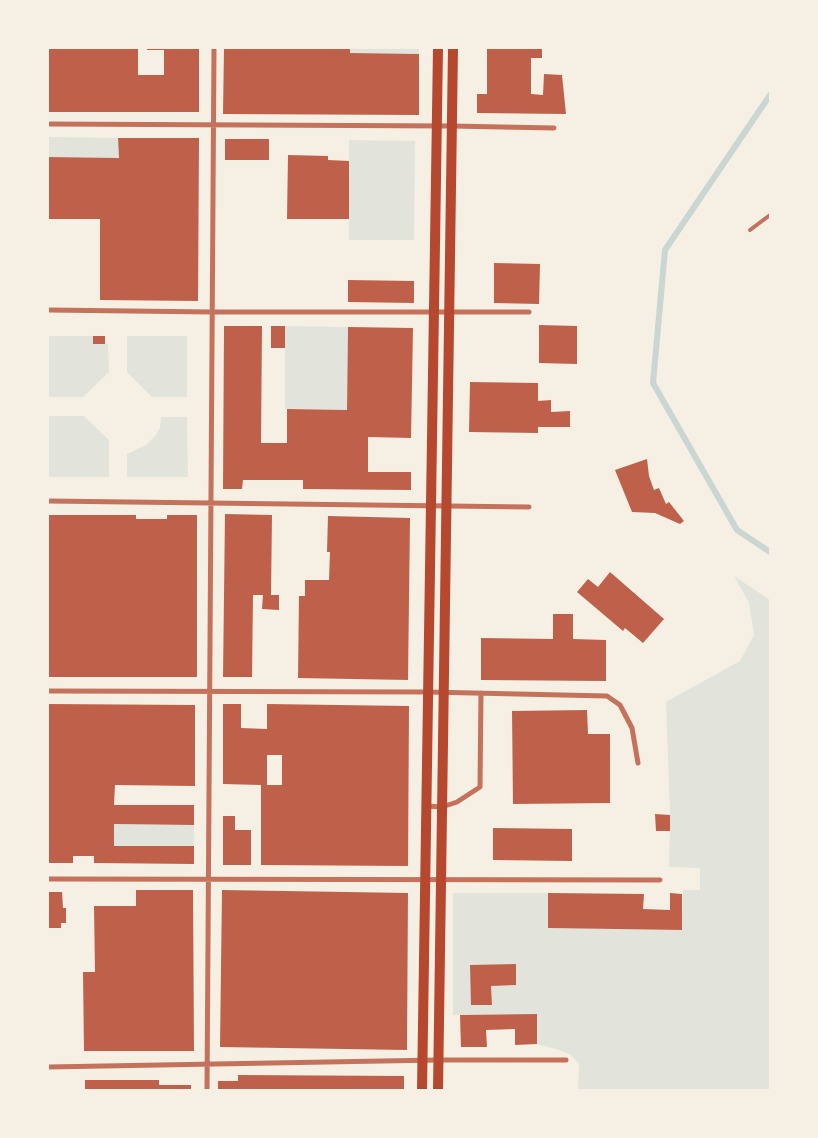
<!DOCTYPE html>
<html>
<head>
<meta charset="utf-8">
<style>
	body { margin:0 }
	#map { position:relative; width:818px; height:1138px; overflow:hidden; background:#f6efe4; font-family:"Noto Sans",sans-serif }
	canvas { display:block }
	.frame { position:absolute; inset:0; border:49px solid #f6efe4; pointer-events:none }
</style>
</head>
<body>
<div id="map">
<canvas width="818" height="1138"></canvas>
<div class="frame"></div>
</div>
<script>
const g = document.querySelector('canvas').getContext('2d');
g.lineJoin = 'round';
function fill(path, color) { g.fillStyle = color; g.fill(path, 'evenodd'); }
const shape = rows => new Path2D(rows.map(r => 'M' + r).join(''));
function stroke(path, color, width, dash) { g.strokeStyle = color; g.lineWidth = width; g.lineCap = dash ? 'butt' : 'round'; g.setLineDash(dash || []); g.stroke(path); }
const green = shape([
	[350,48,419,48,419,54,350,53],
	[48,137,118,138,119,158,48,157],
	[349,140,415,141,414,240,349,240],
	[285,326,348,327,347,410,285,409],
	[48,336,93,336,93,344,108,344,109,372,83,397,48,397],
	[127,336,187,336,187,397,152,397,127,372],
	[48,416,84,416,109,440,109,477,48,477],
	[161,417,187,417,188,477,127,477,127,454,146,445,156,435,160,428],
	[734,576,770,600,770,1090,578,1090,579,1064,571,1055,559,1050,537,1044,536,1014,453,1015,453,893,548,893,548,928,682,930,683,890,700,890,700,868,669,867,670,815,666,702,740,661,754,635,749,603],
	[114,824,194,825,194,846,114,846]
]);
const stream = shape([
	[770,95,665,250,653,383,737,530,770,552]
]);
const building = shape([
	[48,48,138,48,138,75,164,75,164,50,147,50,147,48,199,48,199,112,48,112],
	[224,48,350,48,350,53,419,54,419,115,223,114],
	[487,48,542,48,542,58,531,58,531,94,543,95,544,74,562,75,566,114,477,113,477,94,487,94],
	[118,138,199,138,198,301,100,300,100,219,48,219,48,157,119,158],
	[225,139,269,139,269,160,225,160],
	[288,155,328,156,328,160,349,161,349,219,287,219],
	[494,263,540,264,539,304,494,303],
	[348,280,414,281,414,303,348,302],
	[539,325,577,326,577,364,539,363],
	[224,326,262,326,261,443,287,443,287,409,347,410,348,327,413,328,411,438,368,437,368,472,411,472,411,490,303,489,303,480,243,480,242,489,223,489],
	[271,326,285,326,285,348,271,348],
	[93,336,105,336,105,344,93,344],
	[470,382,538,383,538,401,551,400,551,412,570,411,570,427,538,427,538,433,469,432],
	[647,459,649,476,654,490,659,488,666,504,669,502,684,521,680,524,655,513,632,512,615,470],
	[225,514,272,515,271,595,279,595,279,610,262,609,263,595,253,595,252,677,223,677],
	[48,515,136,515,136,519,167,519,167,515,197,515,197,677,48,677],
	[328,516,410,518,408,680,298,678,299,596,305,596,305,580,329,580,330,552,327,552],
	[610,572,664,619,643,643,625,628,623,631,577,592,588,579,598,587],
	[553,614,573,614,573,639,606,640,606,681,481,680,481,638,553,639],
	[48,704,195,705,195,786,115,785,114,805,194,805,194,825,114,824,114,846,194,846,194,864,94,863,94,856,73,856,73,863,48,863],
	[223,704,241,704,241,728,267,729,267,704,409,706,408,866,261,865,261,785,223,784],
	[267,755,282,755,282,785,267,785],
	[587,710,588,734,610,734,610,803,513,804,512,711],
	[655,814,670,815,670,831,656,831],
	[223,816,235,816,235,830,251,830,251,865,223,865],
	[493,828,572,829,572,861,493,860],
	[136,890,193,890,194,1051,84,1051,83,972,95,972,94,906,136,906],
	[222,890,408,893,407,1050,220,1047],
	[48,892,62,892,63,908,66,908,66,923,61,923,61,928,48,928],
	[548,893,644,894,643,909,670,910,670,893,682,894,682,930,548,928],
	[516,964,516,985,491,986,492,1005,471,1005,470,965],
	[537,1014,537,1044,515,1045,515,1029,486,1030,487,1047,461,1047,460,1015],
	[238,1075,404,1076,404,1090,218,1090,218,1081,238,1081],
	[85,1080,159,1080,159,1085,191,1085,191,1090,85,1090]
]);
const service = shape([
	[750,230,770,215]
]);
const minor = shape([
	[48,124,451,126,554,128],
	[48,310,212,312,529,312],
	[48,501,529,507],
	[48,691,428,692,607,696,620,705,632,728,638,763],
	[427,806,442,807,457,802,480,787,481,693],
	[48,879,660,880],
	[48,1067,438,1060,566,1060],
	[207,1090,214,48]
]);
const secondary = shape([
	[422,1090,438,48],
	[438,1090,453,48]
]);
fill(green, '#e2e4dc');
stroke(stream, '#c9d6d2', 6);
fill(building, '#bf614a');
stroke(service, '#c5725c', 4);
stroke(minor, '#c5725c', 5);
stroke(secondary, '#b5482f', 10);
</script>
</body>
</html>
